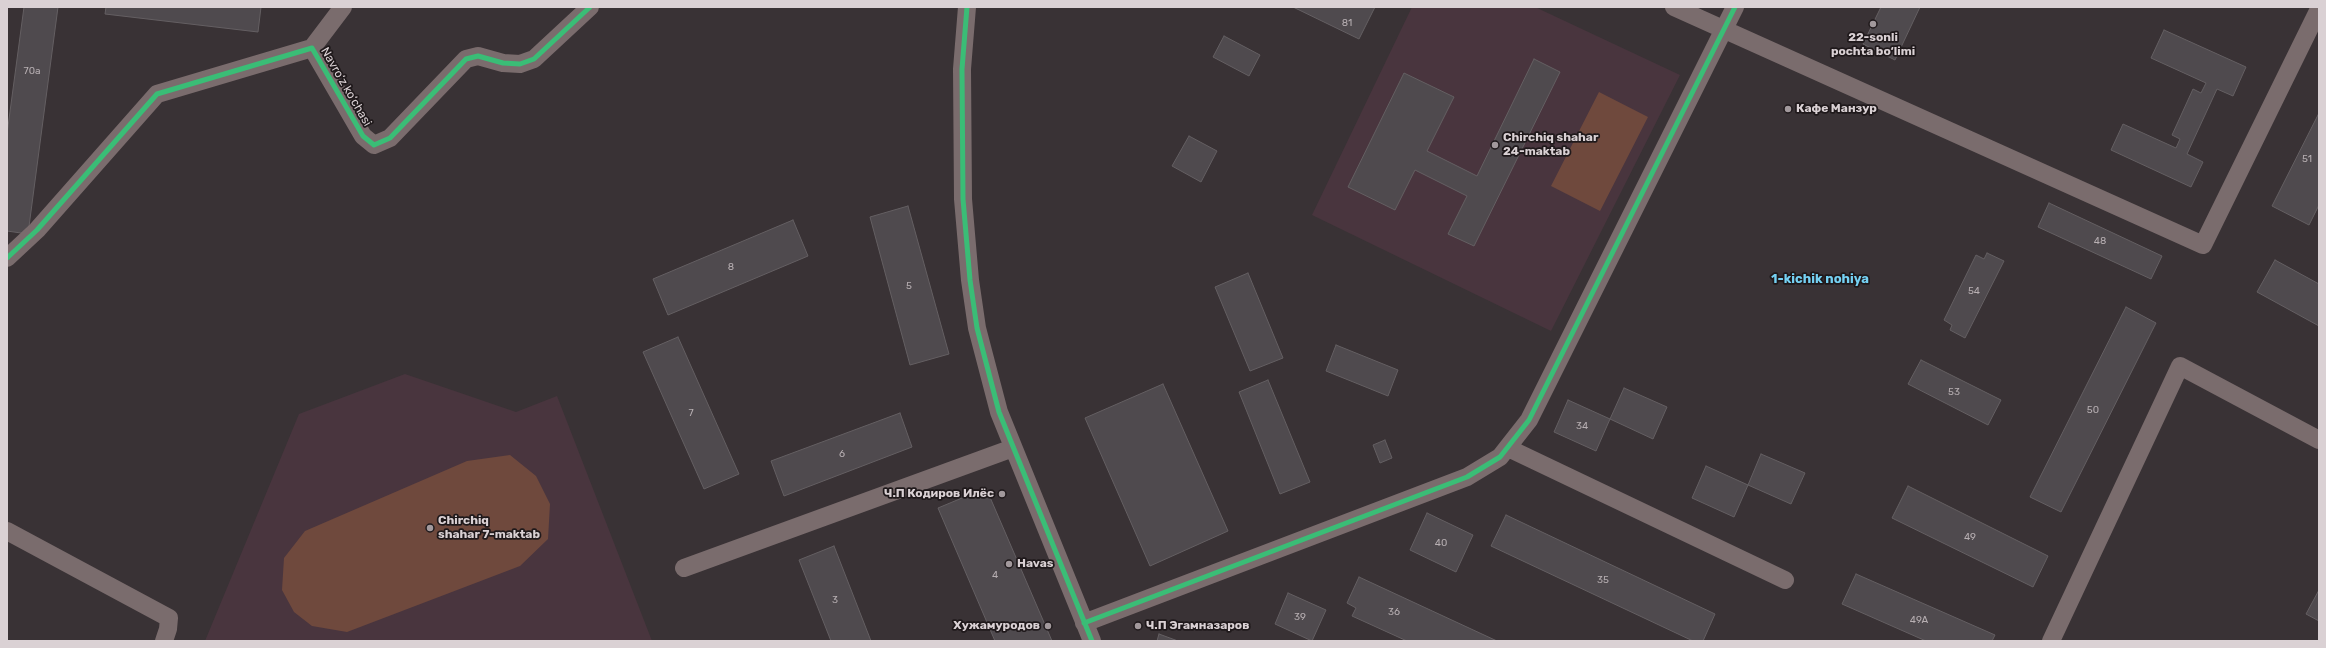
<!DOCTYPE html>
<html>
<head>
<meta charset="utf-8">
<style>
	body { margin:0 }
	#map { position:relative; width:2326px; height:648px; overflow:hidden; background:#393235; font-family:Rubik,sans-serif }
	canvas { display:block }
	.frame { position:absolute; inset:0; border:8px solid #dad1d4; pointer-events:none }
</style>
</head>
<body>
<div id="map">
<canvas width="2326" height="648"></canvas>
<div class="frame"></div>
</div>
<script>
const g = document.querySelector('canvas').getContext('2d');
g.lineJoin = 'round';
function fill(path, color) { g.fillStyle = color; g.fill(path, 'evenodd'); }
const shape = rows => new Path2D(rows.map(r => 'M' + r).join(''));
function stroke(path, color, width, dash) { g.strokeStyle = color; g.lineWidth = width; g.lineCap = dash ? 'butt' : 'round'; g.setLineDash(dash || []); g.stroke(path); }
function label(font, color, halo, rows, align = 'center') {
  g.font = font + ' Rubik,sans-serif'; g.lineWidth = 3.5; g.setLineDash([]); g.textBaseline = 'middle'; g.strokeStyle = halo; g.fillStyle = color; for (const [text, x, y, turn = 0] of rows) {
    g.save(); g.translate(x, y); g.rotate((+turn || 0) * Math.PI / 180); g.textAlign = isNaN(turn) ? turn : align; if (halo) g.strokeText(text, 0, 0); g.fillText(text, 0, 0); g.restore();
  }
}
const built = shape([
	[1412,7,1535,7,1680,75,1551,331,1312,215],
	[405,374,516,412,557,396,652,641,205,641,299,414]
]);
const green = shape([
	[1599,92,1648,117,1600,211,1551,186],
	[510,455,536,476,550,504,548,539,520,566,347,632,312,626,294,612,282,590,284,558,305,531,467,461]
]);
const building = shape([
	[24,7,58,7,28,234,7,231,7,134,24,7],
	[106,7,261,7,258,32,105,14,106,7],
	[1293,7,1375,7,1359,39,1293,7],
	[1881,7,1920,7,1895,60,1863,44,1881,7],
	[2164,30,2246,67,2233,96,2217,89,2187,154,2203,162,2191,187,2111,150,2123,124,2176,148,2180,139,2172,135,2193,89,2201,93,2206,83,2151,58,2164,30],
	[1224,36,1260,55,1249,76,1213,57,1224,36],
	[1534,59,1560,72,1474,246,1448,234,1467,196,1415,170,1395,210,1348,187,1404,73,1454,97,1427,151,1477,176,1534,59],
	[2319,113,2319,205,2309,225,2272,206,2319,113],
	[1189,136,1217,151,1201,182,1172,166,1189,136],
	[2049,203,2162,256,2151,279,2038,227,2049,203],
	[908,206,949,354,910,365,870,217,908,206],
	[793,220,808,256,668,315,653,279,793,220],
	[1987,253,2004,261,1965,338,1950,330,1952,325,1944,320,1976,255,1984,259,1987,253],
	[2275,260,2319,284,2319,326,2257,292,2275,260],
	[1248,273,1283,358,1250,371,1215,287,1248,273],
	[2126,307,2156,323,2061,512,2030,497,2126,307],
	[678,337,739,474,704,489,643,352,678,337],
	[1336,345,1398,370,1388,396,1326,371,1336,345],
	[1921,360,2001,400,1988,425,1908,384,1921,360],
	[1268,380,1310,482,1280,494,1239,392,1268,380],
	[1163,384,1228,531,1150,566,1085,418,1163,384],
	[1624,388,1667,407,1653,439,1610,419,1624,388],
	[1568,400,1610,419,1596,451,1554,432,1568,400],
	[900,413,912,447,784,496,771,461,900,413],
	[1385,440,1392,458,1380,463,1373,445,1385,440],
	[1761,454,1805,473,1791,504,1748,485,1761,454],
	[1706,466,1748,485,1734,517,1692,498,1706,466],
	[1908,486,2048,556,2033,587,1892,518,1908,486],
	[986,488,1052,641,995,641,938,508,986,488],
	[1427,513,1473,535,1456,572,1410,550,1427,513],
	[1506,515,1715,614,1703,641,1693,641,1491,546,1506,515],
	[834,546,871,641,831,641,799,560,834,546],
	[1856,574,1995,635,1992,641,1926,641,1842,604,1856,574],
	[1359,577,1497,641,1407,641,1352,616,1356,608,1347,603,1359,577],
	[2319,590,2319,621,2306,614,2319,590],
	[1288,593,1326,610,1312,641,1275,624,1288,593],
	[1159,634,1178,641,1157,641,1159,634]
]);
const minor = shape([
	[967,7,962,69,963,199,970,280,977,328,999,412,1092,641],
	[1674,7,2203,245,2319,9],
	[312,48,343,7],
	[7,258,37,230,157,94,312,48,363,136,374,145,390,138,466,59,478,56,503,63,520,64,534,59,590,7],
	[1508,448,1785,580],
	[7,531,169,618,168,629,164,641],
	[684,568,1013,448],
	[1084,623,1467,477,1500,457,1529,420,1735,7],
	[2051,641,2180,366,2319,440]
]);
const cycleway = shape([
	[967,7,962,69,963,199,970,280,977,328,999,412,1092,641],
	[7,258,37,230,157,94,312,48,363,136,374,145,390,138,466,59,478,56,503,63,520,64,534,59,590,7],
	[1084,623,1467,477,1500,457,1529,420,1735,7]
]);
const markers = [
	[1873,24,4,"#a2999c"],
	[1788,109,4,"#a2999c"],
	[1495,145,4,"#a2999c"],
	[1002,494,4,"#a2999c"],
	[430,528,4,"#a2999c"],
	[1009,564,4,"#a2999c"],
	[1048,626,4,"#a2999c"],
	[1138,626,4,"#a2999c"]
];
const numberNames = [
	["81",1347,23],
	["70a",32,71],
	["51",2307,159],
	["48",2100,241],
	["8",731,267],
	["5",909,286],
	["54",1974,291],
	["53",1954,392],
	["50",2093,410],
	["7",691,413],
	["34",1582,426],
	["6",842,454],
	["49",1970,537],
	["40",1441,543],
	["4",995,575],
	["35",1603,580],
	["3",835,600],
	["36",1394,612],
	["39",1300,617],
	["49A",1919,620]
];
const poiNames = [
	["22-sonli",1873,38,"center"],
	["pochta bo‘limi",1873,52,"center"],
	["Кафе Манзур",1796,109],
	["Chirchiq shahar",1503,138],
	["24-maktab",1503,152],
	["Ч.П Кодиров Илёс",994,494,"right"],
	["Chirchiq",438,521],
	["shahar 7-maktab",438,535],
	["Havas",1017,564],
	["Хужамуродов",1040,626,"right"],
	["Ч.П Эгамназаров",1146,626]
];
const streetNames = [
	["Navro‘z ko‘chasi",346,87,60]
];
const neighbourhoodNames = [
	["1-kichik nohiya",1820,279]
];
fill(built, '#49353e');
fill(green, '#6f493d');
fill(building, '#4f4a4e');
stroke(building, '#645f62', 1);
stroke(minor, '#7a6c6d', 18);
stroke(cycleway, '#3abd76', 5);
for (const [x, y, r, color] of markers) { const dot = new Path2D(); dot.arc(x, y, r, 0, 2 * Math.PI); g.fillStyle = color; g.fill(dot); stroke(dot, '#1f191b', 1.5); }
label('10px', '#b7afb2', null, numberNames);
label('bold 12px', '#dad1d4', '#1f191b', poiNames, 'left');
label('12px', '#dad1d4', '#1f191b', streetNames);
label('bold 13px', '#75d1f3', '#1f191b', neighbourhoodNames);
</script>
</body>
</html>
